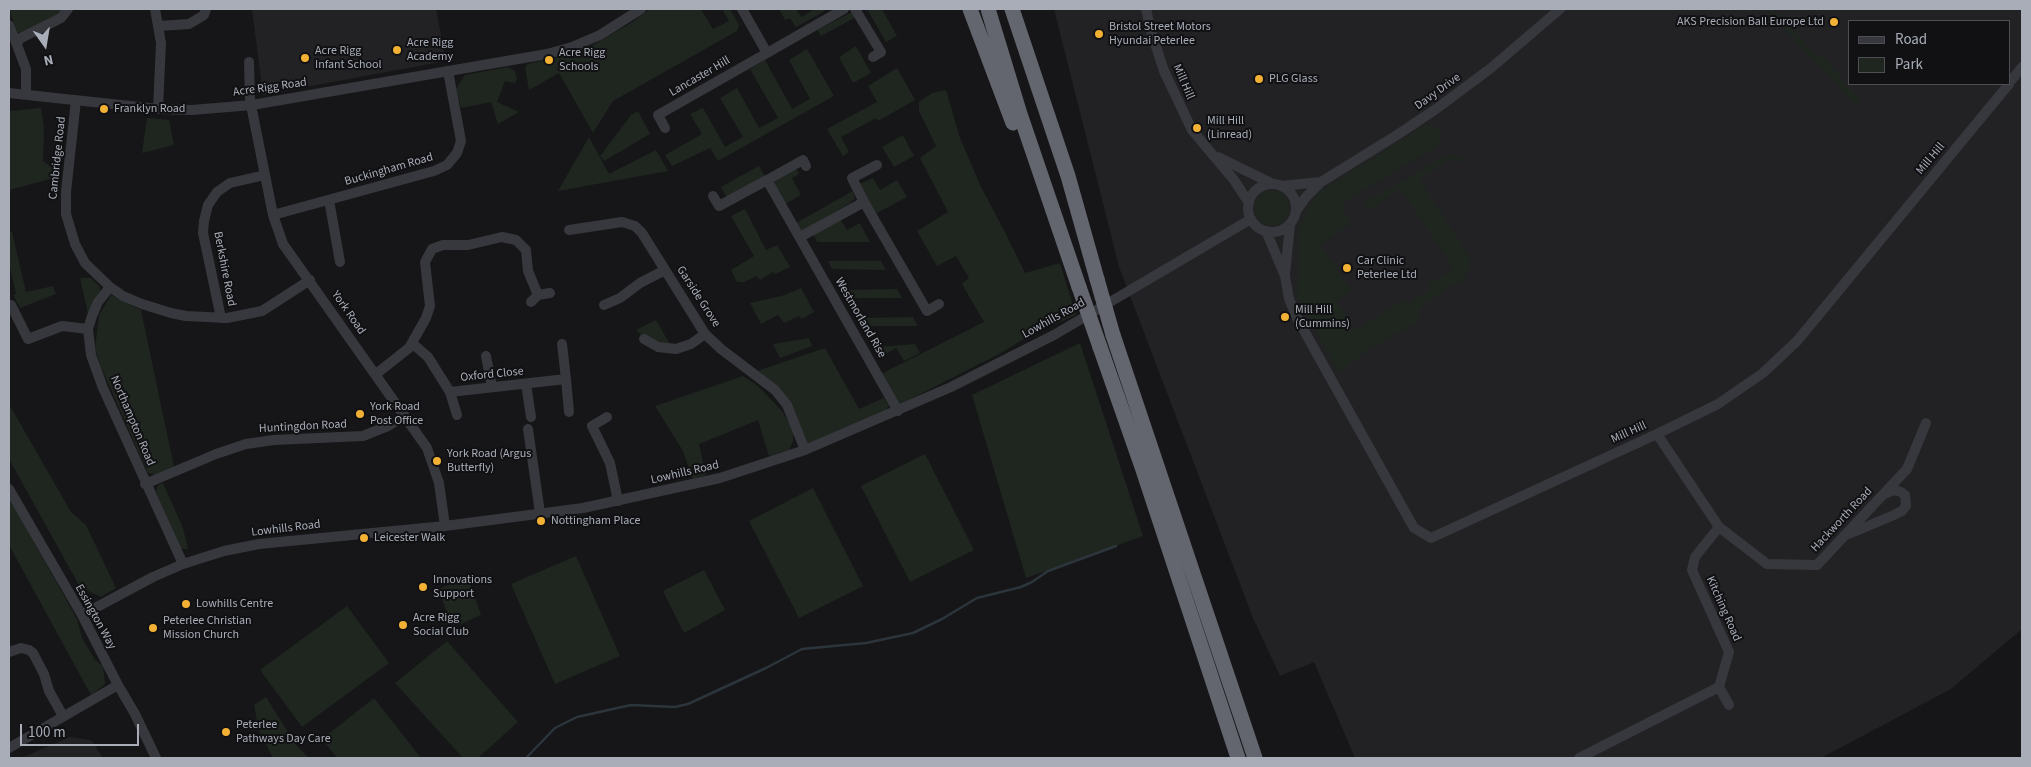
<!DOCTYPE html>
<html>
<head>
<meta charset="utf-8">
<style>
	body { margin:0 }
	#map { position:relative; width:2031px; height:767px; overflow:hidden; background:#161618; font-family:"Source Sans 3",sans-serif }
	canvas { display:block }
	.frame { position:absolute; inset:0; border:10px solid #a8adb8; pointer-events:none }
	.legend { position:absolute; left:1848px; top:20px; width:162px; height:65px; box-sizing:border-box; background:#111113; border:1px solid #4d4f55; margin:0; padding:6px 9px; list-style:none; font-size:15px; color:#a8adb8 }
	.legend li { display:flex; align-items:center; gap:10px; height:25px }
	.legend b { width:25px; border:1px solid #4d4f55 }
	.north { position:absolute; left:20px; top:20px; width:50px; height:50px; -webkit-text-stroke:4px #111113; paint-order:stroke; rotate:167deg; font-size:14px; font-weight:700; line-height:20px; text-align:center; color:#a8adb8 }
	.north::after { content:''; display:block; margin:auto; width:18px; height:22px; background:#a8adb8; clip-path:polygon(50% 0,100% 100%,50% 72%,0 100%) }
	.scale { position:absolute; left:20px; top:724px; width:119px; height:22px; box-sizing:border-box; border:2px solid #a8adb8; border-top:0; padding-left:6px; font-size:15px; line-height:18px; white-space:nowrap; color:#a8adb8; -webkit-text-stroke:4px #111113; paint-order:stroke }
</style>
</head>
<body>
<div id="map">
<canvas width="2031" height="767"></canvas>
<div class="frame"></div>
<ul class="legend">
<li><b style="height:6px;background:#37383d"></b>Road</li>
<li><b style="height:14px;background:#1e261f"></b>Park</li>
</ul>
<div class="north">N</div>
<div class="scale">100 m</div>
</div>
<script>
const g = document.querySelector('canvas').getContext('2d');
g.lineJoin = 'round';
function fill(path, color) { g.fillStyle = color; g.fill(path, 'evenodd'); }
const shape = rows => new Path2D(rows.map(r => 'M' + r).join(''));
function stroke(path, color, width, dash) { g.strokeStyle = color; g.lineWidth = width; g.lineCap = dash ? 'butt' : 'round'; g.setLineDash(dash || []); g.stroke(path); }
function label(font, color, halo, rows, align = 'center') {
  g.font = font + ' "Source Sans 3",sans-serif'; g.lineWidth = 4; g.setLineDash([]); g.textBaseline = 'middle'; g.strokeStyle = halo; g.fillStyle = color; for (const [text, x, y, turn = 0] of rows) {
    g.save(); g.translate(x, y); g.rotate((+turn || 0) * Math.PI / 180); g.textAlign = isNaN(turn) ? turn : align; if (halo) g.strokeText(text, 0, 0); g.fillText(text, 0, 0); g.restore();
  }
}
const built = shape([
	[252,9,436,9,446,61,263,95],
	[1054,9,2022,9,2022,629,1951,689,1821,758,1355,758,1314,662,1280,676,1253,618,1119,267],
	[1850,21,2010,21,2010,84,1850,84],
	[70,737,91,740,103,758,21,758]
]);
const green = shape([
	[9,9,65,9,60,17,22,34,17,32],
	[650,9,701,9,713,29,729,21,722,9,730,9,739,25,737,31,613,101,593,133,559,73,529,90,525,67,528,64,562,56,593,45,631,23],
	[779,9,796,9,801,17,815,9,823,9,825,11,796,27,790,18,785,20],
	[867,9,882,9,897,36,886,42],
	[1766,9,1774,9,1815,55,1823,57,1860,99,1855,104],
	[850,13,854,13,856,17,821,36,817,30],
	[856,46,871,73,853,83,839,57],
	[807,49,834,96,718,161,710,148,672,166,665,155,702,134,690,114,703,108,725,147,743,137,720,98,737,88,759,128,778,118,750,69,765,60,792,109,810,99,789,60],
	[508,67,515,71,517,79,515,83,505,81,497,102,519,112,498,124,491,102,461,108,456,89,465,75],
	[897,68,915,100,878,121,876,118,841,137,849,152,843,156,827,129,877,102,868,86],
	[946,90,960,138,981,187,1005,232,1025,273,1060,263,1076,315,1030,335,1003,352,899,405,881,374,984,322,962,284,969,278,956,256,937,266,917,231,948,212,920,158,936,146,919,111,919,102,932,93],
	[41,108,44,128,43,161,54,169,54,178,9,190,9,111],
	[638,111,650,134,604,161,600,156,631,115],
	[147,118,169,120,174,145,142,153],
	[1425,125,1433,125,1439,130,1441,140,1436,147,1347,200,1342,208,1351,223,1320,245,1352,290,1336,301,1357,330,1387,309,1405,300,1408,305,1428,290,1429,284,1454,268,1400,188,1366,212,1365,210,1366,202,1371,199,1449,154,1459,156,1464,159,1464,162,1450,159,1420,180,1471,258,1470,267,1462,282,1448,288,1419,309,1420,317,1416,323,1366,351,1339,374,1297,295,1299,227,1308,208,1319,192],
	[903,135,914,156,894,167,882,147],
	[589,137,609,174,656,150,668,171,558,191],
	[759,166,765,176,727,198,721,187],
	[793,168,797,170,799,174,792,178,801,195,785,204,775,187,774,182,776,179],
	[873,178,880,190,897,180,907,197,875,214,859,184],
	'1254 208a18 18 0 1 1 36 0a18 18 0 1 1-36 0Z',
	[853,191,855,199,848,204,801,232,796,223],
	[745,209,766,250,777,245,790,267,775,274,773,272,760,280,757,276,744,282,737,282,731,270,754,256,731,216],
	[840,219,847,230,860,223,870,242,817,242,813,234],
	[9,232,12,232,26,292,53,286,56,294,20,308,13,295,16,294,9,264],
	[828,261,881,261,886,270,832,269],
	[80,278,91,278,100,287,101,292,88,314],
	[801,288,814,312,802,319,799,316,784,323,778,315,761,324,750,303,785,295],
	[897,289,902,298,848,298,844,290],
	[111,295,141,310,174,467,155,475,148,473,101,367,95,349,99,315],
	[913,317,918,326,865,326,861,318],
	[656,320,671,346,642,336,636,330],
	[809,338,812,346,780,358,773,344],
	[1080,343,1143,536,1026,578,972,395],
	[915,344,920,353,904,361,896,348,882,356,877,347],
	[825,348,859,409,884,398,889,406,883,414,808,445,790,404,757,371],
	[743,376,758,386,782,411,793,430,793,441,789,450,769,456,758,420,699,444,706,475,693,479,683,451,655,406],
	[9,404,71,512,86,525,116,588,101,597,80,587,9,459],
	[925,454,974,550,910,582,861,486],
	[163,483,183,528,188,549,181,549,156,492,158,485],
	[813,488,863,586,799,618,749,521],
	[9,498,77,619,82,638,95,660,103,666,105,684,91,695,9,545],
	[576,556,620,656,555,684,511,584],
	[704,570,725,610,684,633,663,591],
	[468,577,481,615,452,628,439,589],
	[347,606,389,663,302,727,260,670],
	[447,641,518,722,478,758,463,758,395,683],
	[266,697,296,745,309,758,273,758,259,731,254,705],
	[374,698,421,758,337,758,322,739]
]);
const stream = shape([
	[526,758,555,728,577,717,631,705,675,707,688,704,766,668,802,649,866,643,913,633,942,619,977,598,1021,587,1032,582,1048,571,1116,546]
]);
const minor = shape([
	[155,9,161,43,158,109],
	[855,9,881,52,873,57],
	[1146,9,1151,31,1164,71,1192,130,1234,180,1249,203],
	[9,25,17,45],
	[159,26,189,24,204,15,206,9],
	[767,53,844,9],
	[249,62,250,100,273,215,283,244,427,448,439,483,445,526],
	[2010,82,2022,67],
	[9,93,158,109,192,110,252,105,547,54,572,47,600,35,641,9],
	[26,94,26,69,17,45,19,39,61,18,68,9],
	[76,100,66,192,66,214,75,244,85,263,110,287,123,296,142,304,171,313,186,316,227,318,262,311,310,280],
	[665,128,658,115,767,53,742,9],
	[1218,157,1273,184],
	[767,180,803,160,806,166],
	'1248 208a24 24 0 1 1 48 0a24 24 0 1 1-48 0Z',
	[1281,186,1321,182],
	[713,196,719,206,767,180,898,411],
	[329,200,340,262],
	[864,202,852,178,877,165],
	[1296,211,1306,197,1321,182,1397,135,1436,109,1491,68,1560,9],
	[273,215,434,171,447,165,457,153,461,141,448,71],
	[569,230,622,222,635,226,642,233,705,334,721,349,775,390,787,405,805,450],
	[1266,231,1285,276,1289,299,1297,318,1414,528,1431,538,1657,434,1718,404,1763,373,1797,341,2009,84],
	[800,237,864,202,927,311,939,304],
	[1285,275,1290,224],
	[110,287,98,302,92,316,88,329,91,355,103,388,183,564],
	[538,295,550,293],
	[11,305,28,339,62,326,88,329],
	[604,305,620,298,640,283,665,270],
	[221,318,203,233,204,221,208,205,217,192,230,183,265,175],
	[644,339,658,347,676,349,691,344,705,334],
	[412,343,428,357,450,392,566,379,569,412],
	[562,344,566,379],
	[486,356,492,387],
	[376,374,409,348,426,318,430,306,425,262,432,249,443,245,468,245,502,237,516,240,526,250,528,271,538,295,531,302],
	[526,384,531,417],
	[450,392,457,415],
	[607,417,592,426,610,463,618,501],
	[528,429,540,513],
	[1657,434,1719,527,1767,564,1817,565,1907,469,1926,423],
	[145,484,216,454,246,444,274,440,363,436,388,426,405,416],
	[9,489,82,615,118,685,135,714,156,758],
	[1719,527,1695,557,1692,570,1729,652,1719,687,1729,705],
	[1849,534,1894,515,1902,511,1906,506,1905,495,1901,492,1894,490,1884,494],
	[82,615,153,577,183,564,224,551,259,544,445,526,583,508,720,478,805,450,951,387,1054,335,1251,219],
	[9,652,21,648,29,650,33,653,44,674,49,691,63,716],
	[9,748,118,685],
	[1579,758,1719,687]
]);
const highway = shape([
	[970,9,1013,123],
	[988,9,1020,114,1079,287],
	[1012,9,1068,176,1097,279],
	[1113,335,1255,758],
	[1100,347,1142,467,1238,758]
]);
const highwayBridge = shape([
	[1097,279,1113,335],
	[1079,287,1100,347]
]);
const markers = [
	[1834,22,5,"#f2b134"],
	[1099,34,5,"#f2b134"],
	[397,50,5,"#f2b134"],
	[305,58,5,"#f2b134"],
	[549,60,5,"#f2b134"],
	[1259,79,5,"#f2b134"],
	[104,109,5,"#f2b134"],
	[1197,128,5,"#f2b134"],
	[1347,268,5,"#f2b134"],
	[1285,317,5,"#f2b134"],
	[360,414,5,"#f2b134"],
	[437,461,5,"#f2b134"],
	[541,521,5,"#f2b134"],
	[364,538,5,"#f2b134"],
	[423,587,5,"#f2b134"],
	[186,604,5,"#f2b134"],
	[403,625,5,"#f2b134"],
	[153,628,5,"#f2b134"],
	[226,732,5,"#f2b134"]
];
const poiNames = [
	["AKS Precision Ball Europe Ltd",1824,22,"right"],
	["Bristol Street Motors",1109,27],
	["Hyundai Peterlee",1109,41],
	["Acre Rigg",407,43],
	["Academy",407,57],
	["Acre Rigg",315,51],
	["Infant School",315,65],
	["Acre Rigg",559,53],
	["Schools",559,67],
	["PLG Glass",1269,79],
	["Franklyn Road",114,109],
	["Mill Hill",1207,121],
	["(Linread)",1207,135],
	["Car Clinic",1357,261],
	["Peterlee Ltd",1357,275],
	["Mill Hill",1295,310],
	["(Cummins)",1295,324],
	["York Road",370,407],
	["Post Office",370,421],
	["York Road (Argus",447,454],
	["Butterfly)",447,468],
	["Nottingham Place",551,521],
	["Leicester Walk",374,538],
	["Innovations",433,580],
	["Support",433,594],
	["Lowhills Centre",196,604],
	["Acre Rigg",413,618],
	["Social Club",413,632],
	["Peterlee Christian",163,621],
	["Mission Church",163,635],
	["Peterlee",236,725],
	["Pathways Day Care",236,739]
];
const streetNames = [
	["Lancaster Hill",700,77,-30],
	["Mill Hill",1183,82,67],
	["Acre Rigg Road",270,88,-8],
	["Davy Drive",1438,92,-36],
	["Cambridge Road",58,158,-84],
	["Mill Hill",1931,159,-50],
	["Buckingham Road",389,170,-16],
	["Berkshire Road",224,269,79],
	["Garside Grove",698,297,57],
	["York Road",348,313,55],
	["Westmorland Rise",860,318,60],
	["Lowhills Road",1054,319,-29],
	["Oxford Close",492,375,-6],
	["Northampton Road",132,421,67],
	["Huntingdon Road",303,427,-3],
	["Mill Hill",1629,433,-24],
	["Lowhills Road",685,473,-13],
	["Hackworth Road",1842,520,-47],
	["Lowhills Road",286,529,-7],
	["Kitching Road",1723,609,66],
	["Essington Way",95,617,61]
];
fill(built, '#222225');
fill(green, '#1e261f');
stroke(stream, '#2c353c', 2.5);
stroke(minor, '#37383d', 10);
stroke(highway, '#63666e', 15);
stroke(highwayBridge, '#63666e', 15);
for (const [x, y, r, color] of markers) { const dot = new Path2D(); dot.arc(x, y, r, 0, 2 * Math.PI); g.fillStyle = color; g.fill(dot); stroke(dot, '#111113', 2); }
label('12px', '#a8adb8', '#111113', poiNames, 'left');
label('12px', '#a8adb8', '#111113', streetNames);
</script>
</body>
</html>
